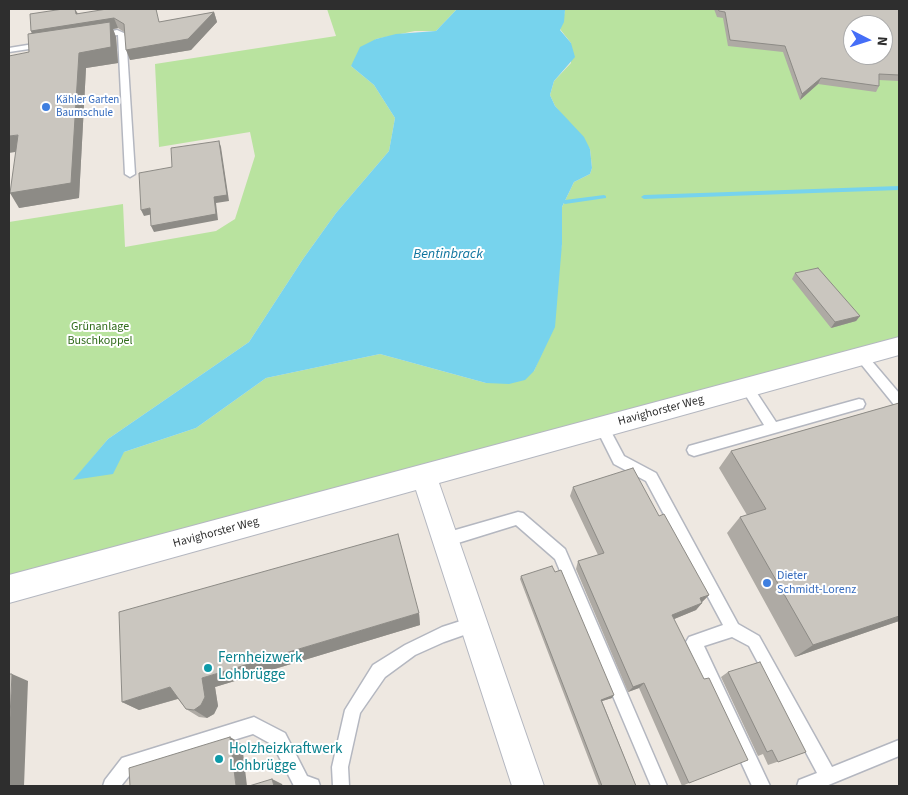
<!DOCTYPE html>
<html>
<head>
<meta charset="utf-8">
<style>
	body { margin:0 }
	#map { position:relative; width:908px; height:795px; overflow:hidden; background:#eee8e1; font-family:"Source Sans 3",sans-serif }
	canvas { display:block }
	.frame { position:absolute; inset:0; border:10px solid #2e2e2e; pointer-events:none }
	.north { position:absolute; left:843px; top:15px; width:50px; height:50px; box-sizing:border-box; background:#fff; border:1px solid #ababab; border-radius:50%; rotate:95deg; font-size:14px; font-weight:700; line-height:20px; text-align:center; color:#2e2e2e }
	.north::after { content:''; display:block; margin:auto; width:18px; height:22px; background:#456ef7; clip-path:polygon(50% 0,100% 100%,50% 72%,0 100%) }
</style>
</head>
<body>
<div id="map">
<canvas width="908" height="795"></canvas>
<div class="frame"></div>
<div class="north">N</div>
</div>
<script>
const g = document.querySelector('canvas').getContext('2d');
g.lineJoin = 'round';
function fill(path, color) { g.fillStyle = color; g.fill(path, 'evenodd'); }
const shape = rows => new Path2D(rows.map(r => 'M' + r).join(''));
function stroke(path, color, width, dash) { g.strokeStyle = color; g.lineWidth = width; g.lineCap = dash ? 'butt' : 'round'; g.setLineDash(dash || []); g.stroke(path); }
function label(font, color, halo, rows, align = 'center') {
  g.font = font + ' "Source Sans 3",sans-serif'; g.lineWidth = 4; g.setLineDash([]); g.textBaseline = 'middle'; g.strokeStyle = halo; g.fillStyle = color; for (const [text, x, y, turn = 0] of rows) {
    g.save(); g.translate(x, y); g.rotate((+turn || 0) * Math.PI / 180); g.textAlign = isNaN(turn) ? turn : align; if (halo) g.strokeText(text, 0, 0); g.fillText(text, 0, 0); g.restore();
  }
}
const green = shape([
	[327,9,457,9,436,31,415,31,376,39,351,66,374,85,395,118,389,151,336,213,303,259,249,342,108,439,74,480,124,452,196,428,266,378,380,354,486,383,534,371,539,359,562,244,562,207,574,182,590,174,592,168,590,149,555,106,550,95,554,81,571,63,571,43,560,29,565,11,562,9,899,9,899,337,9,575,9,222,123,204,125,247,216,231,235,219,255,156,250,132,159,147,155,64,336,36],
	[853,25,883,25,883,55,853,55]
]);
const water = shape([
	[457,9,562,9,565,10,564,22,560,30,571,43,575,57,554,81,550,95,555,106,584,137,590,149,592,168,590,174,574,182,562,207,562,244,555,327,534,371,525,380,509,384,486,383,380,354,266,378,196,428,124,452,113,474,73,480,108,439,249,342,303,259,336,213,389,151,395,118,374,85,351,66,360,47,376,39,396,34,436,31]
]);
const stream = shape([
	[899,186,899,190,644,199,641,197,644,195,899,186],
	[604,195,606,196,606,198,565,204,562,202,565,200,604,195]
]);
const service = shape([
	[117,30,126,34,135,174,130,177,125,174,118,35,98,37,94,35,117,30],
	[46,42,49,42,49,46,9,52,9,48,46,42],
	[861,351,865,353,899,393,899,407,895,406,857,359,855,356,857,353,861,351],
	[747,383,751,384,776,422,859,399,863,400,865,404,863,408,859,409,694,456,689,454,687,450,689,446,764,425,741,388,743,384,747,383],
	[602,423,607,424,624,456,656,473,738,624,759,636,832,767,899,740,899,756,826,786,797,786,799,780,817,773,749,646,732,637,704,646,770,786,752,786,686,642,689,637,723,625,646,481,614,464,596,428,597,424,602,423],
	[518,512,523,513,565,549,667,786,651,786,555,559,516,525,445,547,440,545,438,540,440,535,445,533,518,512],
	[473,617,478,620,481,625,478,630,444,642,415,655,385,677,360,713,348,767,349,786,333,786,332,767,345,710,373,665,405,645,442,627,473,617],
	[254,717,285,733,307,776,318,780,320,786,294,786,273,745,253,734,133,771,121,786,103,786,105,780,122,758,254,717]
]);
const minor = shape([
	[899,337,899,355,439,483,544,786,512,786,416,490,9,603,9,575,899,337]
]);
const wall = shape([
	[714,9,899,9,899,81,879,80,879,86,876,92,818,84,800,100,783,52,728,46,723,18,717,17],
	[214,12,217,22,191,50,130,60,124,32,118,28,113,29,116,37,118,63,86,68,79,198,19,208,29,52,32,34,31,31,78,14,160,22],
	[795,273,860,316,856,321,831,328,792,279],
	[899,403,899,621,795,657,727,533,740,517,747,515,719,468,731,451],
	[573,487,659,516,709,595,702,602,702,603,696,610,674,619,689,783,682,786,639,688,628,692,576,569,578,561,598,555,570,496],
	[521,576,612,698,602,701,636,786,599,786,520,579],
	[419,613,420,625,215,687,218,706,214,714,207,718,199,717,186,709,178,699,139,710,122,702],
	[728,672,806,752,768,765,763,754,758,756,721,677]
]);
const shadedWall = shape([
	[75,9,80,17,114,18,118,28,113,29,116,37,118,63,86,68,79,198,19,208,10,193,79,53,36,41,31,31,76,14],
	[214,12,217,22,191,50,130,60,126,50],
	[821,78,818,84,800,100,802,94],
	[18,135,27,150,9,153,9,136],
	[219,141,221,147,229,201,216,203,218,220,154,232,151,226,214,197],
	[150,208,153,214,144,216,141,210],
	[860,316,856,321,831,328,835,322],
	[709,595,702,602,694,605,700,598],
	[702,603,696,610,667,622,672,615],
	[419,613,420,625,215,687,218,706,214,714,207,718,194,710,202,678],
	[899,616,899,621,795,657,813,645],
	[12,674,28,681,24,786,9,786,9,739],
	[644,683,639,688,628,692,633,687],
	[170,687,184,697,139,710,122,702],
	[614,695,612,698,599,702,601,700],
	[230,737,242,744,247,786,236,786],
	[272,779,282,784,283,786,274,786]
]);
const building = shape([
	[63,9,75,9,76,14,107,9,156,9,159,22,214,12,188,39,126,50,124,24,114,18,31,31,30,14,63,9],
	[718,9,899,9,899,75,879,74,879,86,821,78,802,94,785,46,730,40,725,12,719,11,718,9],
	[853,25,883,25,883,55,853,55,853,25],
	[110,22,111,47,79,53,71,183,10,193,18,135,9,136,9,56,29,52,28,34,110,22],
	[219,141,227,195,214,197,216,214,151,226,150,208,141,210,139,173,172,167,171,148,219,141],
	[818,268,860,316,835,322,795,273,818,268],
	[899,403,899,616,813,645,740,517,766,509,731,451,899,403],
	[633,468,659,516,664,514,709,595,700,598,702,603,672,615,704,679,709,678,748,760,689,783,644,683,633,687,578,561,604,553,573,487,633,468],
	[398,534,419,613,202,678,205,697,201,705,194,710,186,709,170,687,122,702,119,612,398,534],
	[552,566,555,572,561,570,614,695,601,700,636,786,602,786,521,576,552,566],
	[760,662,806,752,778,762,772,750,767,752,728,672,760,662],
	[9,674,12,674,9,739,9,674],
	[230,737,236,786,130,786,129,768,230,737],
	[272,779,274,786,249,786,272,779]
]);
const markers = [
	[46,107,5,"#3f7fe0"],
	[767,583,5,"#3f7fe0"],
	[208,668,5,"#0f9aa8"],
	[219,759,5,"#0f9aa8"]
];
const farShopnames = [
	["Kähler Garten",56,101],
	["Baumschule",56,114]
];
const parkNames = [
	["Grünanlage",100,327],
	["Buschkoppel",100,341]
];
const streetNames = [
	["Havighorster Weg",661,411,-15],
	["Havighorster Weg",216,533,-15]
];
const shopNames = [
	["Dieter",777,576],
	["Schmidt-Lorenz",777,590]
];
const waterNames = [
	["Bentinbrack",448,255]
];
const nearCulturenames = [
	["Fernheizwerk",218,659],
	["Lohbrügge",218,676],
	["Holzheizkraftwerk",229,750],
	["Lohbrügge",229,767]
];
fill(green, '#b9e39f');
fill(water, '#77d3ed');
fill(stream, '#77d3ed');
stroke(service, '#b4b7c0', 3);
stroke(minor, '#b4b7c0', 2);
fill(service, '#fff');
fill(minor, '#fff');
fill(wall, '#aeaaa4');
fill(shadedWall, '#8d8b86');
fill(building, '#cac6bf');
stroke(building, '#8d8b86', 1);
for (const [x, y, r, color] of markers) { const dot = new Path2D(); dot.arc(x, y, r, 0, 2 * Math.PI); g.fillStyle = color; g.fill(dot); stroke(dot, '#fff', 2); }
label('11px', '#366cbe', '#fff', farShopnames, 'left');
label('12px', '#316c1c', '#fff', parkNames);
label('12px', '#2e2e2e', '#fff', streetNames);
label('12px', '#366cbe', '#fff', shopNames, 'left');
label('italic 14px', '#10759f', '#fff', waterNames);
label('15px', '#0d838f', '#fff', nearCulturenames, 'left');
</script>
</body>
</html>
